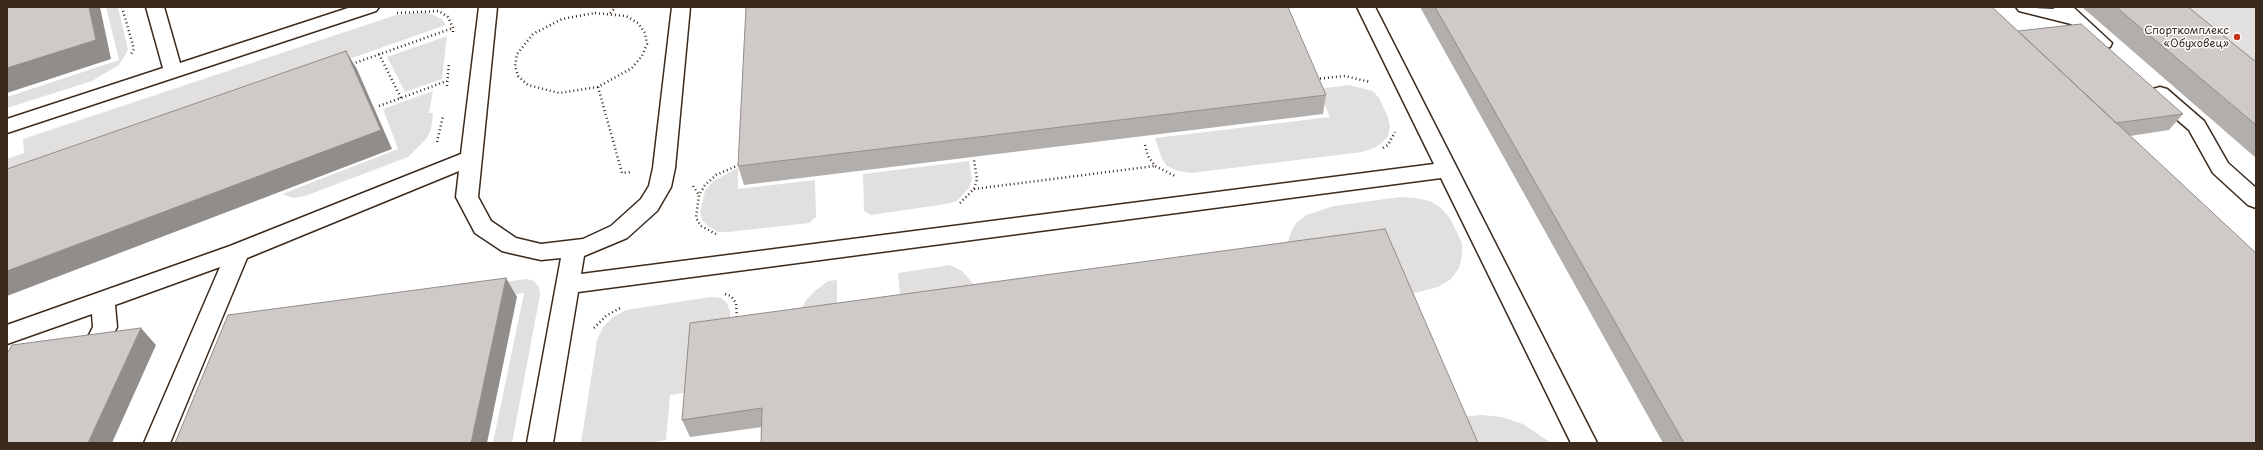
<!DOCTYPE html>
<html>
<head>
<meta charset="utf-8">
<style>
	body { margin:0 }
	#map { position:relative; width:2263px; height:450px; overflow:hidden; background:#fff; font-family:"Playpen Sans",sans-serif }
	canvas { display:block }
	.frame { position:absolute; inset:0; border:8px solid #3b2a1e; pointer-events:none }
</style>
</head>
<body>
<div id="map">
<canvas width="2263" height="450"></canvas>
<div class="frame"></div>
</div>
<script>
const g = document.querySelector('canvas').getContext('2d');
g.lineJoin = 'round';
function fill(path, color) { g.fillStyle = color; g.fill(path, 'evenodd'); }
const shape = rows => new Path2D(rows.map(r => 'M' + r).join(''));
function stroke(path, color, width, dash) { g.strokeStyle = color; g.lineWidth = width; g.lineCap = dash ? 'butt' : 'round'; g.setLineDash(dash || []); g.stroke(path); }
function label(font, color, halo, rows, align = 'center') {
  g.font = font + ' "Playpen Sans",sans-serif'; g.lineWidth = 3; g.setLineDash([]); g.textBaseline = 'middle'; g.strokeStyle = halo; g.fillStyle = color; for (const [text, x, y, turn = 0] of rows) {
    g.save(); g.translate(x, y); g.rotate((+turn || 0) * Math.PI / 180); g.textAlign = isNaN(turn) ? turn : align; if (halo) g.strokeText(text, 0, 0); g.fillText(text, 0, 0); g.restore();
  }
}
const green = shape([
	[106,7,118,7,128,50,119,65,92,81,7,108,7,97,119,60],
	[2181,7,2256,7,2256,67],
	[426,12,442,19,446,25,7,179,7,159,24,153,23,139,396,15],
	[447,36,442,79,405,92,387,57],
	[1349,85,1373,91,1379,98,1388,117,1390,127,1388,136,1382,143,1374,148,1362,152,1191,173,1178,171,1167,166,1162,159,1155,138,1330,117,1318,89],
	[433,91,429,113,433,113,431,130,426,139,408,157,305,196,293,198,282,194,398,149,383,109],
	[969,161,972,179,969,188,957,201,946,204,871,215,864,211,863,174],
	[738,168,738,189,815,180,816,217,809,223,729,232,718,232,709,227,702,220,700,212,705,191,713,181],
	[1400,197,1416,198,1430,201,1441,208,1450,218,1462,243,1462,256,1459,268,1451,279,1438,287,1407,295,1288,255,1288,242,1291,232,1296,223,1306,215,1334,206],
	[950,265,962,271,977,288,901,308,898,273],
	[526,279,534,281,539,287,540,295,512,443,493,443,524,293,489,297,505,282],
	[837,280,837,316,801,310,806,300,815,291,828,281],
	[710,297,721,298,727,303,730,312,730,324,684,393,670,395,666,440,648,443,581,443,597,340,603,327,613,317,626,310],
	[1481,415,1502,417,1523,424,1551,443,1471,443,1461,417]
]);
const path = shape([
	[122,7,134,49,130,56],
	[397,13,439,11,448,17,453,28,453,34],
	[595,13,626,16,638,23,645,33,647,44,642,56,632,68,598,87,559,93,528,85,518,76,515,66,517,54,533,34,562,19,595,13],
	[610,13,616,7],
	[379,54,401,98],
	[352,64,453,28],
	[1316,79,1345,76,1370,82],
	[447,86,449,63],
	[598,87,622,173,631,172],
	[379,106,447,81],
	[437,142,443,116],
	[1145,145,1148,156,1155,166,1175,176],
	[1383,148,1388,145,1395,132],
	[693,186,699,195],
	[974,189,1155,166],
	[960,203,974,189,977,179,974,160],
	[716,234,701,226,696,218,699,195,705,185,716,175,739,165],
	[725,294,731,296,736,303,737,319],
	[594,328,606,316,620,308]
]);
const service = shape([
	[146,7,164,7,180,63,351,7,379,7,376,11,7,133,7,119,163,68,146,7],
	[479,7,497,7,478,197,491,221,516,238,541,244,583,239,611,226,641,199,649,186,653,168,672,7,690,7,675,168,671,187,657,211,627,238,584,256,581,274,1434,164,1357,7,1375,7,1597,443,1571,443,1441,178,578,292,553,443,527,443,561,258,541,260,510,253,502,251,475,233,456,197,459,171,247,258,170,443,144,443,220,267,115,305,117,327,101,360,92,363,83,360,80,353,93,327,92,314,7,344,7,325,230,246,461,154,479,7],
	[2016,7,2054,9,2053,7,2073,7,2112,43,2110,47,2103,49,2096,47,2071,24,2019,11,2016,7],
	[2160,87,2167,89,2204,121,2228,163,2256,188,2256,208,2248,205,2213,173,2189,130,2153,99,2150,94,2153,89,2160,87]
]);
const wall = shape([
	[1420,7,1992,7,2018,31,2183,114,2169,130,2130,136,2256,443,1663,443],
	[2082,7,2188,7,2256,62,2256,158],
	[1326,95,1323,114,744,185,738,166],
	[1385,229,762,427,690,437,682,420]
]);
const shadedWall = shape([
	[89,7,100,7,111,59,7,93,7,68],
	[346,51,357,69,392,149,7,296,7,271],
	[506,278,517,297,487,443,471,443],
	[141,328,156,345,112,443,88,443]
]);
const building = shape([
	[7,7,89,7,96,40,7,68,7,7],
	[746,7,1288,7,1326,95,738,166,746,7],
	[1435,7,1992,7,2256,253,2256,443,1684,443,1435,7],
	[2116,7,2188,7,2256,62,2256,125,2116,7],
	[2081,24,2183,114,2116,123,2018,31,2081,24],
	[346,51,381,130,7,271,7,169,346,51],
	[1385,229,1478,443,761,443,762,408,682,420,690,323,1385,229],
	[506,278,471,443,175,443,228,315,506,278],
	[141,328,88,443,7,443,7,354,12,345,141,328]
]);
const markers = [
	[2237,37,4,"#c8321e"]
];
const poiNames = [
	["Спорткомплекс",2229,31],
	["«Обуховец»",2229,44]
];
fill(green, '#e2e0de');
stroke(service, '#3b2a1e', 3);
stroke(path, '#3b2a1e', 2.5, [1, 3]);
fill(service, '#fff');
fill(wall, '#b2aeab');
fill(shadedWall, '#918d8b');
fill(building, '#cfcac7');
stroke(building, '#918d8b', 1);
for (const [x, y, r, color] of markers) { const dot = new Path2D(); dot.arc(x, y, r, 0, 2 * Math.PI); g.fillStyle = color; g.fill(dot); stroke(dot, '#fff', 1.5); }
label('11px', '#3b2a1e', '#fff', poiNames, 'right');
</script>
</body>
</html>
